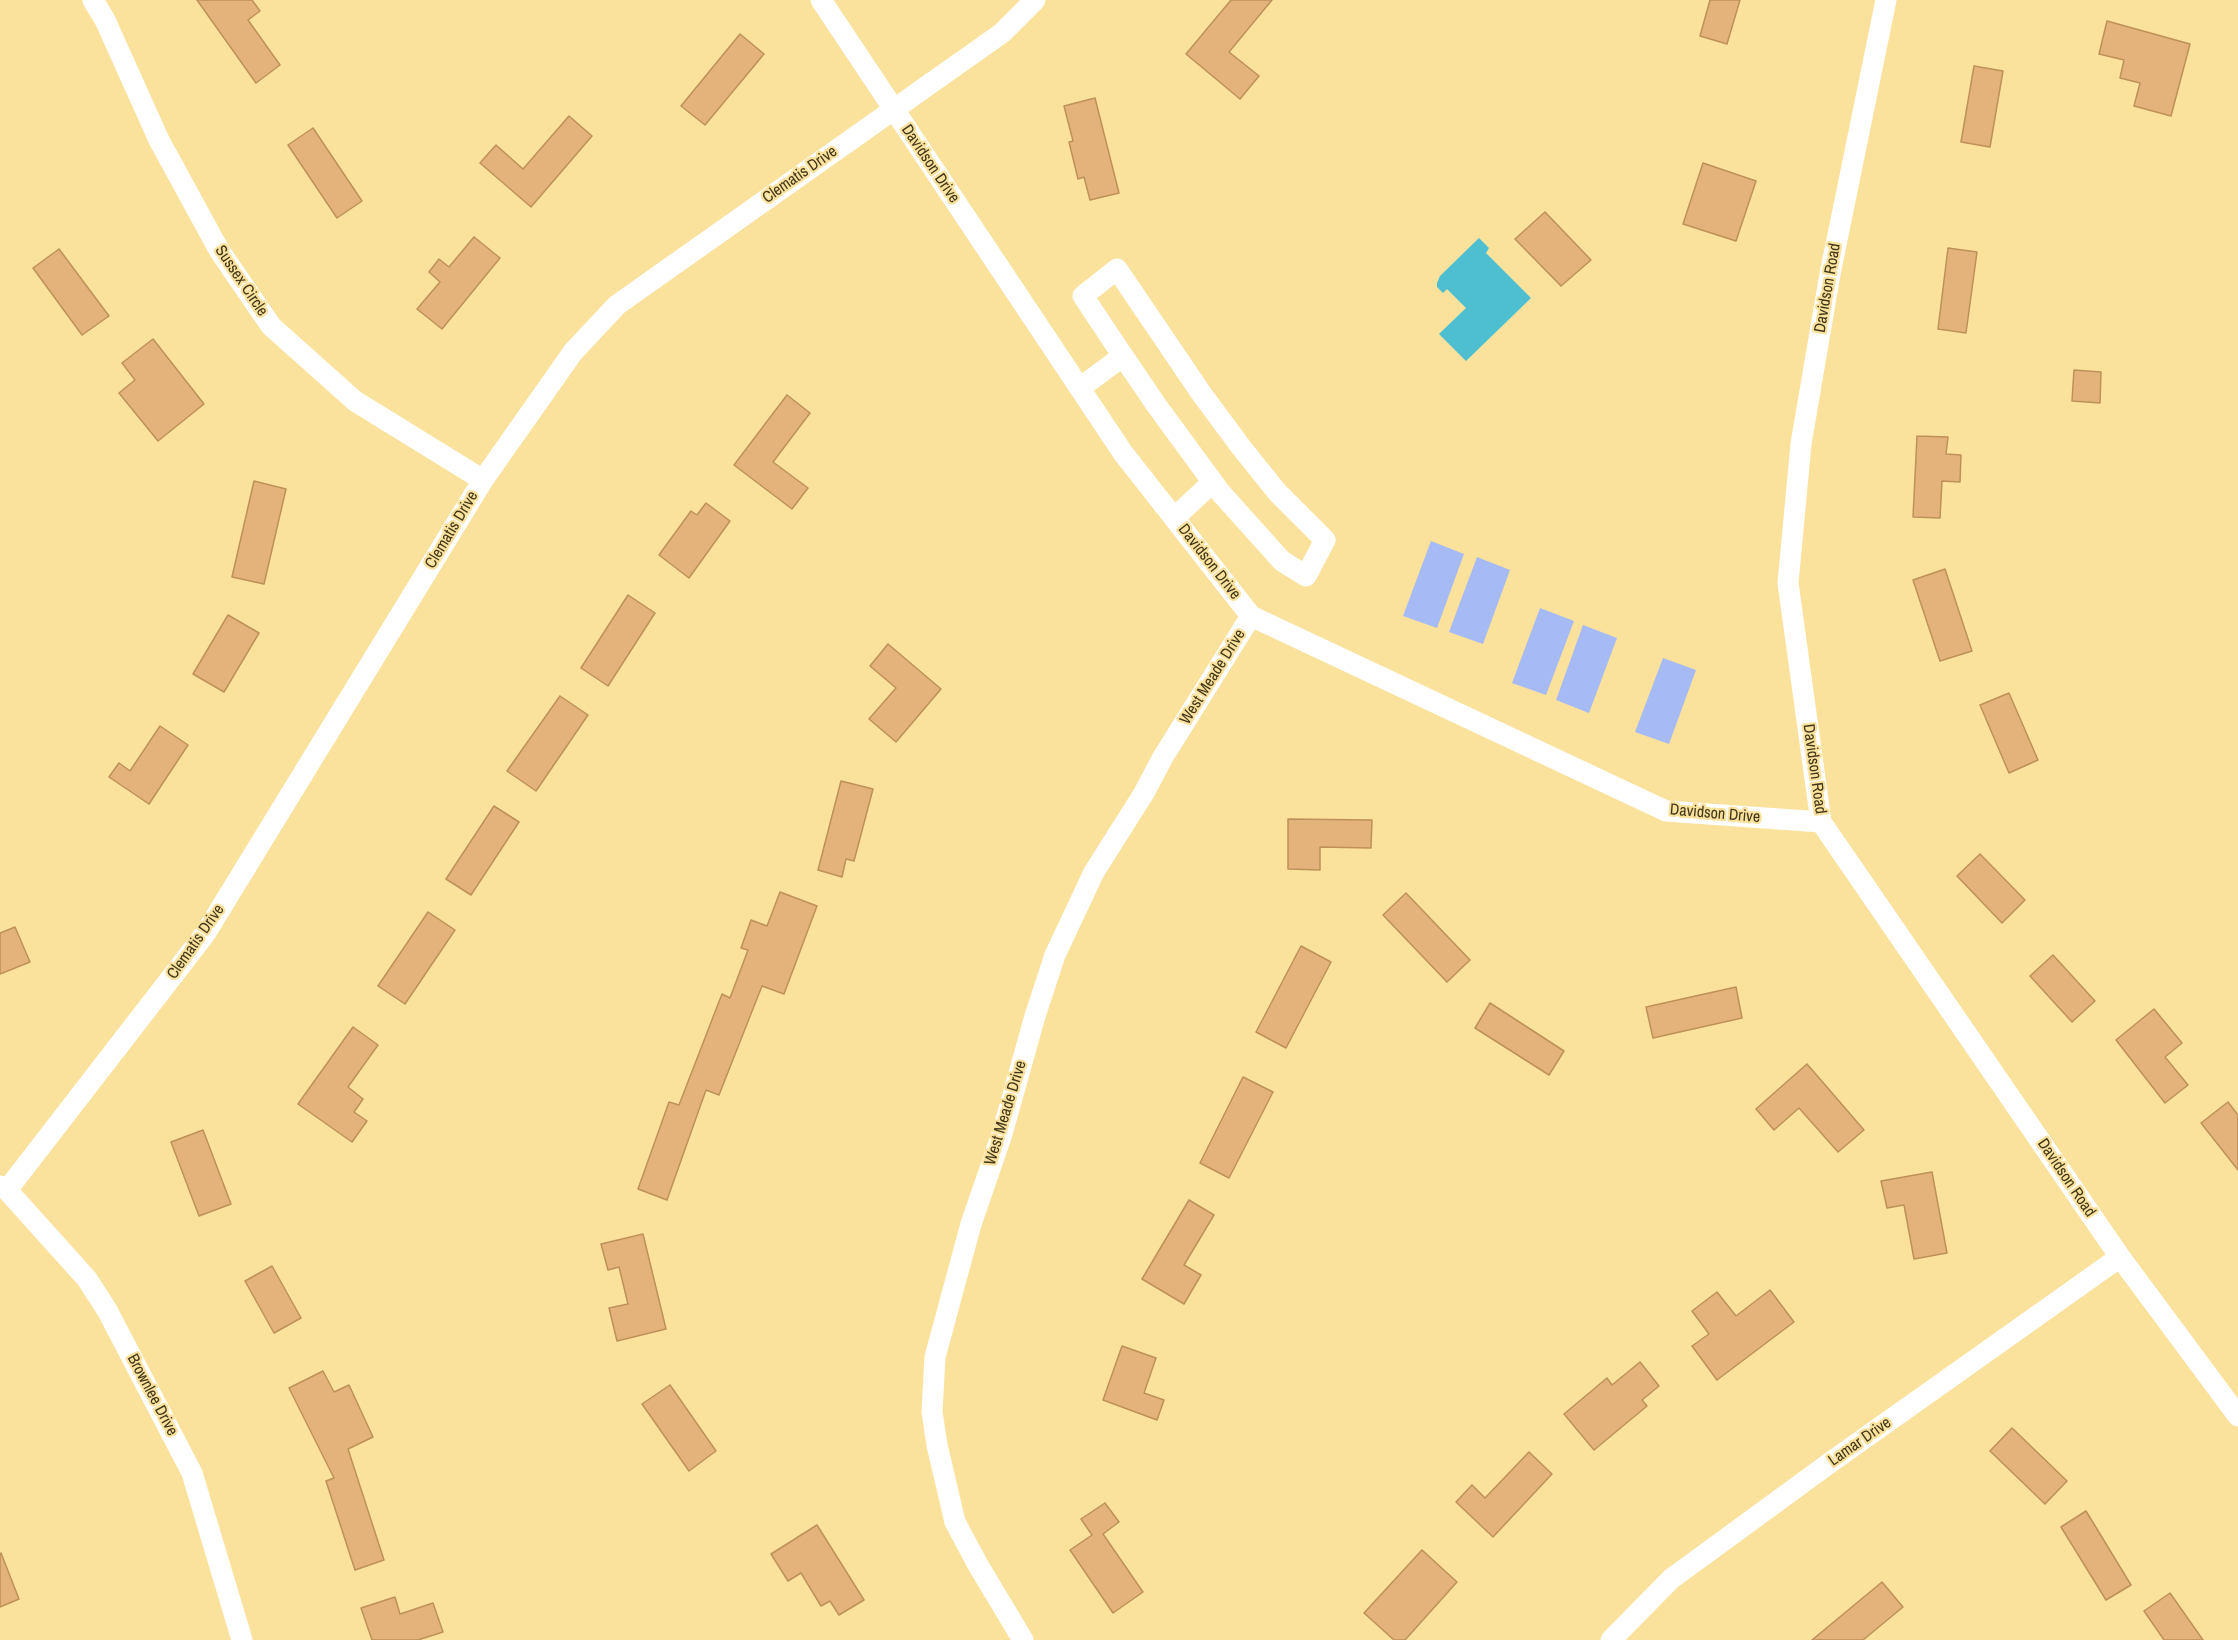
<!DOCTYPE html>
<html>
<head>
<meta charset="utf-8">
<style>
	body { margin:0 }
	canvas { display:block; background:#fae19c }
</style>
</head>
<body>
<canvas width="2238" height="1640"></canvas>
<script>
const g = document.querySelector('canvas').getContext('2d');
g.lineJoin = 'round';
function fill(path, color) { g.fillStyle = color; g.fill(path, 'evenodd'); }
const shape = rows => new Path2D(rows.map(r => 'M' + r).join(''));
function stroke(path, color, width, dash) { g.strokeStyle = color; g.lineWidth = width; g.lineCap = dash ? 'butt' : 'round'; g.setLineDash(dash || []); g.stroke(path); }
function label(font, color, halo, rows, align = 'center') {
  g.font = font + ' "Archivo Narrow",sans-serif'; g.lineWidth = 4.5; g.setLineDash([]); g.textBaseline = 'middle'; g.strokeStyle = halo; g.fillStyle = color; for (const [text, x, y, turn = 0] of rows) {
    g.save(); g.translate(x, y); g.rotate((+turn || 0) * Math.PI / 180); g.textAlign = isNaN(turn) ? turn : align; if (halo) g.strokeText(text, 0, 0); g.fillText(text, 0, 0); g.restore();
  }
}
const green = shape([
	[1431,541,1464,554,1437,628,1403,616],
	[1477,557,1510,570,1483,644,1449,632],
	[1540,608,1574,621,1546,695,1512,683],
	[1583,625,1617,638,1589,713,1556,700],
	[1663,658,1696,670,1669,744,1635,732]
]);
const water = shape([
	[1479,238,1489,248,1486,253,1531,298,1466,361,1439,334,1466,308,1447,289,1443,293,1437,287,1437,283,1440,276]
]);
const building = shape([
	[197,0,252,0,260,11,248,20,280,65,256,83,197,0],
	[1231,0,1272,0,1229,52,1259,76,1240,99,1186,54,1231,0],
	[1710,0,1740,0,1727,44,1700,36,1710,0],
	[2107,21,2190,44,2171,116,2134,106,2140,83,2120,78,2124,60,2099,54,2107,21],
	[740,34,764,54,705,125,681,106,740,34],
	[1974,66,2003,71,1990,147,1961,142,1974,66],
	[1095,98,1119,193,1090,200,1084,177,1078,179,1069,142,1073,141,1064,106,1095,98],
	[569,116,592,136,531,207,480,163,496,145,523,169,569,116],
	[313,128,362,201,337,218,288,145,313,128],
	[1703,163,1756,181,1736,241,1683,224,1703,163],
	[1545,212,1591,260,1561,286,1515,239,1545,212],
	[474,237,500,258,442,329,417,309,440,282,429,272,439,259,449,267,474,237],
	[1948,248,1977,252,1966,333,1938,329,1948,248],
	[59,249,109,316,82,335,33,268,59,249],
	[153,339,204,404,158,441,119,393,135,380,122,363,153,339],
	[2074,370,2101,372,2100,403,2072,401,2074,370],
	[787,395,810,413,773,462,808,488,792,509,734,465,787,395],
	[1917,436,1948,437,1946,454,1961,455,1960,482,1942,481,1940,518,1913,517,1917,436],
	[254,481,286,489,264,584,232,577,254,481],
	[706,503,730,521,689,578,659,555,691,511,697,515,706,503],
	[1945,569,1972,651,1940,661,1913,580,1945,569],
	[628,595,655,613,608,686,581,668,628,595],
	[228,615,259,633,224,692,193,674,228,615],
	[888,644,941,689,896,742,869,719,896,688,870,666,888,644],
	[2009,693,2038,760,2009,773,1980,705,2009,693],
	[560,696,588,715,536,791,507,771,560,696],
	[160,726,188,745,149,804,109,777,119,763,130,771,160,726],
	[841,781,873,789,854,861,846,859,842,877,818,870,841,781],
	[494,806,519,822,471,895,446,879,494,806],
	[1288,819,1372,820,1371,848,1320,847,1320,870,1288,869,1288,819],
	[1980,854,2025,900,2002,923,1957,876,1980,854],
	[780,892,817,906,784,994,762,986,719,1095,706,1090,667,1200,638,1189,669,1102,679,1105,722,994,730,998,748,950,741,948,751,920,767,926,780,892],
	[1406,893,1470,960,1447,982,1383,915,1406,893],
	[428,912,455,930,405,1004,378,986,428,912],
	[15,927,30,962,0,974,0,933,15,927],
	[1301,946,1331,962,1286,1048,1256,1032,1301,946],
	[2053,955,2095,1001,2072,1022,2030,976,2053,955],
	[1736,987,1742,1018,1653,1038,1646,1007,1736,987],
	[1490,1003,1564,1051,1549,1075,1475,1028,1490,1003],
	[2154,1009,2182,1043,2165,1057,2188,1085,2165,1103,2116,1040,2154,1009],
	[353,1027,378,1045,348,1087,363,1099,354,1112,367,1121,352,1142,298,1104,353,1027],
	[1807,1064,1864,1130,1838,1152,1799,1108,1774,1130,1756,1109,1807,1064],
	[1243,1077,1273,1092,1229,1178,1200,1163,1243,1077],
	[2228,1102,2238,1115,2238,1170,2201,1123,2228,1102],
	[203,1130,231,1204,199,1216,171,1142,203,1130],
	[1932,1172,1947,1253,1914,1259,1904,1205,1887,1208,1881,1181,1932,1172],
	[1189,1200,1214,1215,1184,1265,1201,1275,1184,1304,1142,1279,1189,1200],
	[643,1234,666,1329,617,1341,609,1308,628,1304,619,1267,608,1270,601,1244,643,1234],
	[272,1266,301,1318,274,1333,245,1281,272,1266],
	[1770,1290,1794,1322,1717,1380,1692,1346,1709,1334,1692,1311,1717,1292,1736,1316,1770,1290],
	[1122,1346,1156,1358,1144,1393,1164,1400,1157,1420,1103,1400,1122,1346],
	[1640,1362,1659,1386,1642,1400,1647,1406,1594,1450,1564,1414,1607,1378,1612,1385,1640,1362],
	[323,1371,334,1392,349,1385,373,1437,348,1449,384,1560,355,1570,326,1481,334,1478,289,1388,323,1371],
	[670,1385,716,1451,689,1471,642,1404,670,1385],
	[2012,1428,2067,1481,2045,1504,1990,1451,2012,1428],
	[1529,1452,1552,1474,1493,1537,1456,1502,1472,1485,1485,1498,1529,1452],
	[1105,1503,1119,1522,1103,1534,1143,1592,1113,1613,1070,1550,1092,1535,1081,1519,1105,1503],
	[2086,1511,2131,1585,2106,1600,2061,1527,2086,1511],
	[817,1525,864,1600,839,1615,830,1601,821,1606,801,1573,788,1581,771,1554,817,1525],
	[1422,1550,1457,1582,1405,1640,1394,1640,1364,1613,1422,1550],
	[1,1553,19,1599,0,1607,0,1554,1,1553],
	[1882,1582,1903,1607,1863,1640,1812,1640,1882,1582],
	[2170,1593,2203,1640,2164,1640,2144,1611,2170,1593],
	[395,1597,400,1614,433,1603,443,1632,418,1640,372,1640,361,1608,395,1597]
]);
const minor = shape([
	[93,0,105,20,159,140,219,250,271,326,355,401,483,480],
	[821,0,1123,453,1251,616,1666,811,1821,822],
	[1886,0,1830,274,1801,444,1788,583,1821,822,2120,1257,2238,1416],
	[1080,388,1123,356,1083,296,1117,269,1201,393,1241,447,1277,492,1325,540,1306,576,1282,561,1220,492,1157,406,1123,356],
	[1174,518,1213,482],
	[0,1186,7,1190,87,1279,107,1310,192,1473,242,1640],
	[7,1190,205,934,483,480,573,352,617,305,1002,33,1035,0],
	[1023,1640,978,1565,955,1522,937,1445,932,1412,935,1357,971,1224,1002,1134,1035,1016,1055,955,1094,872,1144,793,1163,757,1251,616],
	[1611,1640,1671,1579,1831,1462,2120,1257]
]);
const streetNames = [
	["Davidson Drive",930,164,56],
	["Clematis Drive",800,175,-35],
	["Sussex Circle",241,281,56],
	["Davidson Road",1828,288,-80],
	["Clematis Drive",452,530,-59],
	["Davidson Drive",1209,562,52],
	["West Meade Drive",1213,677,-58],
	["Davidson Road",1814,769,82],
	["Davidson Drive",1715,814,5],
	["Clematis Drive",196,942,-55],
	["West Meade Drive",1006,1113,-73],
	["Davidson Road",2066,1178,56],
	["Brownlee Drive",152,1395,62],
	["Lamar Drive",1860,1442,-35]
];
fill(green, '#a6baf5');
fill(water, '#4dbfd1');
fill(building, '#e3b37b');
stroke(building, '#bf915a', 1.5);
stroke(minor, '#fff', 21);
label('16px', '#40361a', '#fae19c', streetNames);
</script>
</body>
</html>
